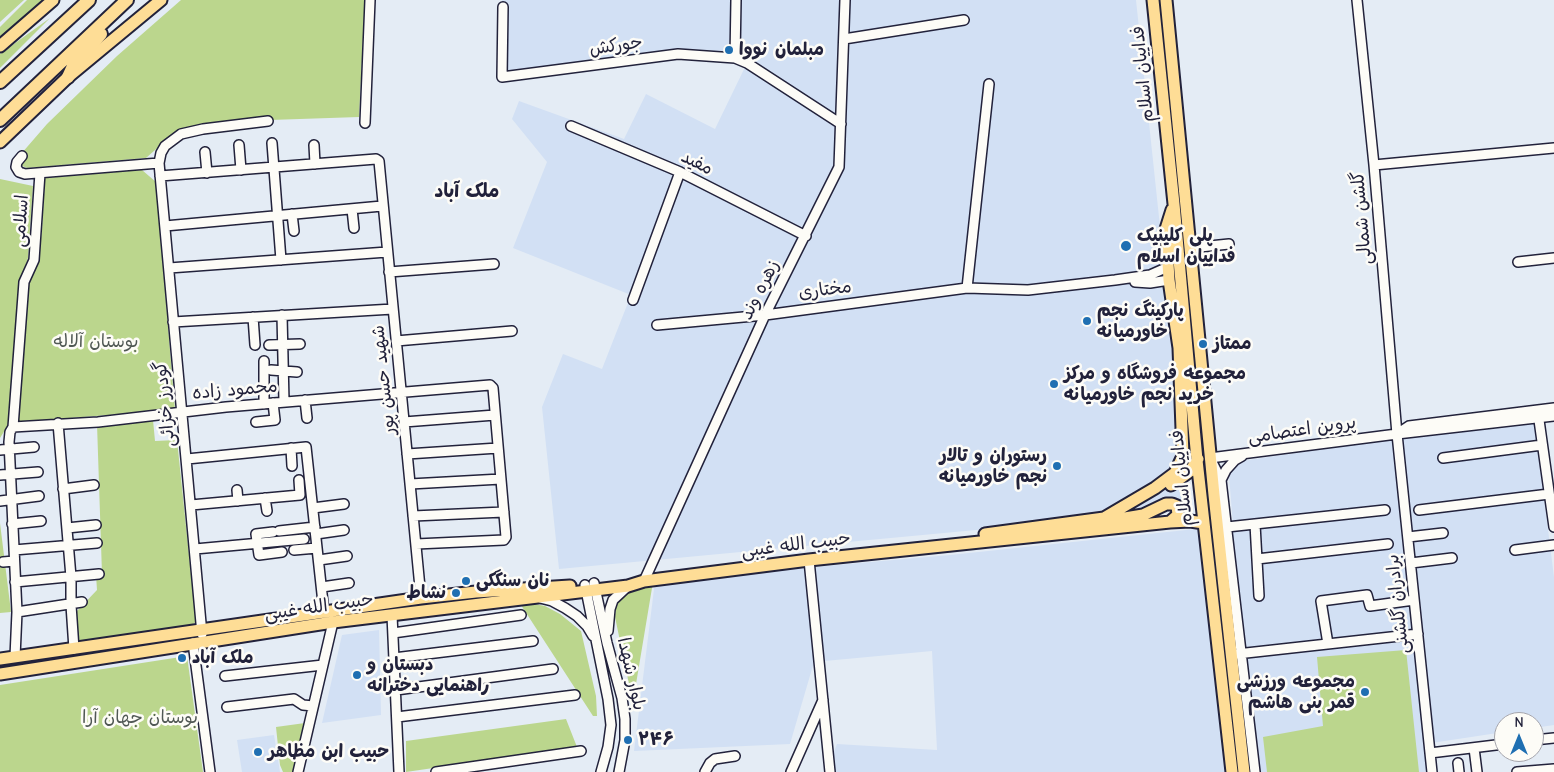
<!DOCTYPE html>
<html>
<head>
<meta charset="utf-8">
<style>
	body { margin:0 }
	#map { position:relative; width:1554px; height:772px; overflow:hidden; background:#e4ecf5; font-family:"Comic Neue",sans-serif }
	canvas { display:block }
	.north { position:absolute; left:1494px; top:712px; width:50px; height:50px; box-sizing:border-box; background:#fdfcf7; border:1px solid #a5a5ac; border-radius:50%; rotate:0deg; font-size:14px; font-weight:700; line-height:20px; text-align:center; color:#22223b }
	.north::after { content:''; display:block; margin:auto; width:18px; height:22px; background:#1f6fb2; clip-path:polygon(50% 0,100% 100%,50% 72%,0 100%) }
</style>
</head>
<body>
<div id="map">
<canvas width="1554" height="772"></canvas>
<div class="north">N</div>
</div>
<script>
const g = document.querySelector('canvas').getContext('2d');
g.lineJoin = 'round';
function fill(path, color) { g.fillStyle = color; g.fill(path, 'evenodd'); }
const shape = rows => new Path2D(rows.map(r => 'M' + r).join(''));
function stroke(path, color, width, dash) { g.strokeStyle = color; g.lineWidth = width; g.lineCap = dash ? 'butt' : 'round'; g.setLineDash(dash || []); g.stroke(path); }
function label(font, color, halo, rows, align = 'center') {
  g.font = font + ' "Comic Neue","Playpen Sans Arabic",sans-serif'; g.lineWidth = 5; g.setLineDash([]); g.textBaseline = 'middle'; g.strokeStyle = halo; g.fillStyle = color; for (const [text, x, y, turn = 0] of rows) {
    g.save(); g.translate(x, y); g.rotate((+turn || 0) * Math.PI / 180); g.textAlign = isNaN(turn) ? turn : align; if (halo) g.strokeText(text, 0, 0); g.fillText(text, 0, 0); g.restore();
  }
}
const built = shape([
	[502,0,1136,0,1190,510,559,569,542,407,563,354,602,369,631,295,513,248,547,162,512,119,519,101,624,139,646,94,715,129,747,63,678,54,502,77],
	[1534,418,1554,577,1554,725,1534,728,1534,722,1504,722,1504,732,1425,744,1426,772,826,772,837,744,937,750,932,651,814,662,790,744,634,751,655,581,950,555,1233,525,1228,463],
	[379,630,381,715,322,723,342,635],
	[274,735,280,772,242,772,237,740]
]);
const green = shape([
	[0,0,24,0,0,22],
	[27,0,43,0,0,37,0,27],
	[181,0,365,0,359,117,270,120,172,135,146,158,27,168,20,165,21,154,47,124,117,56],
	[50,18,0,68,0,54],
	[142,170,156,182,175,410,17,422,27,281,38,261,42,230,45,178],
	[0,179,33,186,28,258,21,280,8,425,0,438],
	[153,420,155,441,177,440,196,622,191,625,77,642,76,612,97,590,96,575,102,574,97,424],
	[0,523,11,612,0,613],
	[653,582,635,690,630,689,615,617,616,606,620,596,629,588],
	[534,604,545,606,560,614,581,631,596,696,597,716,593,716,521,605],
	[1406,650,1419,772,1267,772,1263,737,1323,726,1317,657],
	[187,656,203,772,0,772,0,685],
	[566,719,577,747,406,772,406,741],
	[305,723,295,772,283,772,280,765,276,727]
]);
const minor = shape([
	[1357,0,1374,165,1397,434,1432,772],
	[503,7,502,77,678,54,735,58,747,63,841,124],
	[844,39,964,20],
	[735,58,736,0],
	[365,123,370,0],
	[571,126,680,172,806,236],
	[272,143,281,260],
	[239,145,241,170],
	[314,145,315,164],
	[205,152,207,173],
	[22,156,17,162,16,167,19,172,25,174,159,163],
	[1374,165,1554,148],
	[160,176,376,159,379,161,421,598],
	[352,209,354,228],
	[292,214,294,231],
	[165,226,382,206],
	[1190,248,1229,244],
	[1518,262,1554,258],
	[169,268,387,252],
	[389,272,494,264],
	[1135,282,1150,283,1169,280],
	[967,288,989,84],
	[633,300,680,172],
	[282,315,284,402],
	[253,317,255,345],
	[173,322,393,309],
	[657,325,765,315,967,288,1028,290,1115,280,1150,275,1168,267],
	[396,341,512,331],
	[269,345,300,344],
	[264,361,264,404],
	[271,370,297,372],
	[305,400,307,418],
	[1538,413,1554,527],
	[256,422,275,420,273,403],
	[404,422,495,415],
	[58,423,71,577,71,605,74,649],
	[13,427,98,422,226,407,490,385,493,388,506,537,504,540,416,544],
	[1400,432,1409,426,1554,408],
	[291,448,292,466],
	[0,450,34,447],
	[407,454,498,448],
	[1443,458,1542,445],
	[187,459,306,447,324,612],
	[0,475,38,472],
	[410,484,501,479],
	[1219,484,1226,470,1235,460,1242,456],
	[63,489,94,485],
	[237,490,238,501],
	[265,498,267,511],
	[0,501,39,496],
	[191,505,300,495,299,480],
	[313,508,344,504],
	[1419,510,1549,494],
	[413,516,504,512],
	[12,524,41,521],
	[1255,524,1259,596],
	[1227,527,1385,510],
	[67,528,96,525],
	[279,531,315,527],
	[273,532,256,534,259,555,282,552],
	[316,534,344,530],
	[1408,537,1443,533],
	[195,549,304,539],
	[14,550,97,543],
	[294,550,317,548],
	[1515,550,1554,545],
	[1257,559,1388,544],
	[319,560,347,556],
	[809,560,830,772],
	[3,562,14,561],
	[1411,563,1452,558],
	[644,581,765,315,839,167,845,0],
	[15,582,99,574],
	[594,583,607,643,622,698,625,719,625,740,619,772],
	[585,585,608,699,611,725,608,747,601,772],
	[322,587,349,583],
	[540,598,552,601,565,608,577,616,587,626,593,636],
	[17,612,82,602],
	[392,615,399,772],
	[608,631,610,609,613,600,628,586],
	[393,633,521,615],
	[202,634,159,163,161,153,165,146,181,134,203,129,268,121],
	[193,643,210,772],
	[1328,644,1321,601,1367,595,1370,606,1414,600],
	[1237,654,1418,634],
	[15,657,17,612,9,442,10,432,13,427,24,282,34,260,40,173],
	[394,658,533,641],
	[225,676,323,665],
	[396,690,553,669],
	[227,707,294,699,303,705,313,706],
	[397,717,575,695],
	[1534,740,1554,738],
	[1474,748,1477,772],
	[1430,753,1504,744],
	[1458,763,1459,772],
	[298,772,333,622],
	[436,772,581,751],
	[705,772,710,763,715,759,735,756],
	[791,772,823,700],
	[1255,772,1221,480,1210,458,1397,434,1554,416],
	[1517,772,1554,769]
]);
const major = shape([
	[1153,0,1174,204,1197,460,1232,772],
	[1166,0,1214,495,1244,772],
	[0,46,53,0],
	[0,142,68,77,161,0],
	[1171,485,1190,471,1198,459],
	[1104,518,1155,488,1175,473,1183,456,1179,348,1169,280,1166,229,1172,210],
	[1106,518,1125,518,1143,515,1166,504,1172,504,1177,506,1178,515,1170,522],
	[985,534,1104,518,1110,516],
	[0,659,421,598,476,592,570,586],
	[0,674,333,622,628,586,644,581,809,560,1170,522,1190,521,1204,523]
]);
const highway = shape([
	[68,77,74,64,101,34],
	[0,82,89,0],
	[0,120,127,0]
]);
const markers = [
	[729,50,5,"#1f6fb2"],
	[1126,246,6,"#1f6fb2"],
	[1087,321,5,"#1f6fb2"],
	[1203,344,5,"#1f6fb2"],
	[1054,384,5,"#1f6fb2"],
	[1057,466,5,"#1f6fb2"],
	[466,581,5,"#1f6fb2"],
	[456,593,5,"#1f6fb2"],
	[182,658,5,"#1f6fb2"],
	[357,675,5,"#1f6fb2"],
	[1365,692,5,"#1f6fb2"],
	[628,740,5,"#1f6fb2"],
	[258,752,5,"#1f6fb2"]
];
const streetNames = [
	["جورکش",616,46,-8],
	["فداییان اسلام",1143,74,-96],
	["مفید",697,163,26],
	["گلشن شمالی",1362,218,-95],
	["اسلامی",21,221,-86],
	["زهره وند",760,290,-63],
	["مختاری",825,290,-7],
	["شهید حسن پور",384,380,-96],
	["محمود زاده",235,390,-5],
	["گودرز خزائی",165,404,-96],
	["پروین اعتصامی",1302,430,-8],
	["فداییان اسلام",1182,478,-96],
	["حبیب الله غیبی",796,545,-7],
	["برادران گلشنی",1398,604,-96],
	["حبیب الله غیبی",319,607,-8],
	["بلوار شهدا",631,674,77]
];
const poiNames = [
	["مبلمان نووا",739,50],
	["پلی کلینیک",1137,236],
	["فداییان اسلام",1137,257],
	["پارکینگ نجم",1097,311],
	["خاورمیانه",1097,332],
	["ممتاز",1213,344],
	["مجموعه فروشگاه و مرکز",1064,374],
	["خرید نجم خاورمیانه",1064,395],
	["رستوران و تالار",1047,456,"right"],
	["نجم خاورمیانه",1047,477,"right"],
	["نان سنگکی",476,581],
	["نشاط",446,593,"right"],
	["ملک آباد",192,658],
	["دبستان و",367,665],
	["راهنمایی دخترانه",367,686],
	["مجموعه ورزشی",1355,682,"right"],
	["قمر بنی هاشم",1355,703,"right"],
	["۲۴۶",638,740],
	["حبیب ابن مظاهر",268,752]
];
const parkNames = [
	["بوستان آلاله",96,342],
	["بوستان جهان آرا",140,718]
];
const neighbourhoodNames = [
	["ملک آباد",467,192]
];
fill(built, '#d2e0f4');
fill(green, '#bbd68d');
stroke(minor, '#22223b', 12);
stroke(major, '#22223b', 15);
stroke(highway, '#22223b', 16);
stroke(minor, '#fdfcf7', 9);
stroke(major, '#fedd96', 11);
stroke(highway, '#fedd96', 12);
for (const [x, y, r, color] of markers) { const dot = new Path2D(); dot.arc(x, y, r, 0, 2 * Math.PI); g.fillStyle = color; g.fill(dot); stroke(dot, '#fdfcf7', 2); }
label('18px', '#22223b', '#fdfcf7', streetNames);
label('bold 18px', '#22223b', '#fdfcf7', poiNames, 'left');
label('18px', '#505854', '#fdfcf7', parkNames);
label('bold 19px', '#22223b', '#fdfcf7', neighbourhoodNames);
</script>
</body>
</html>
